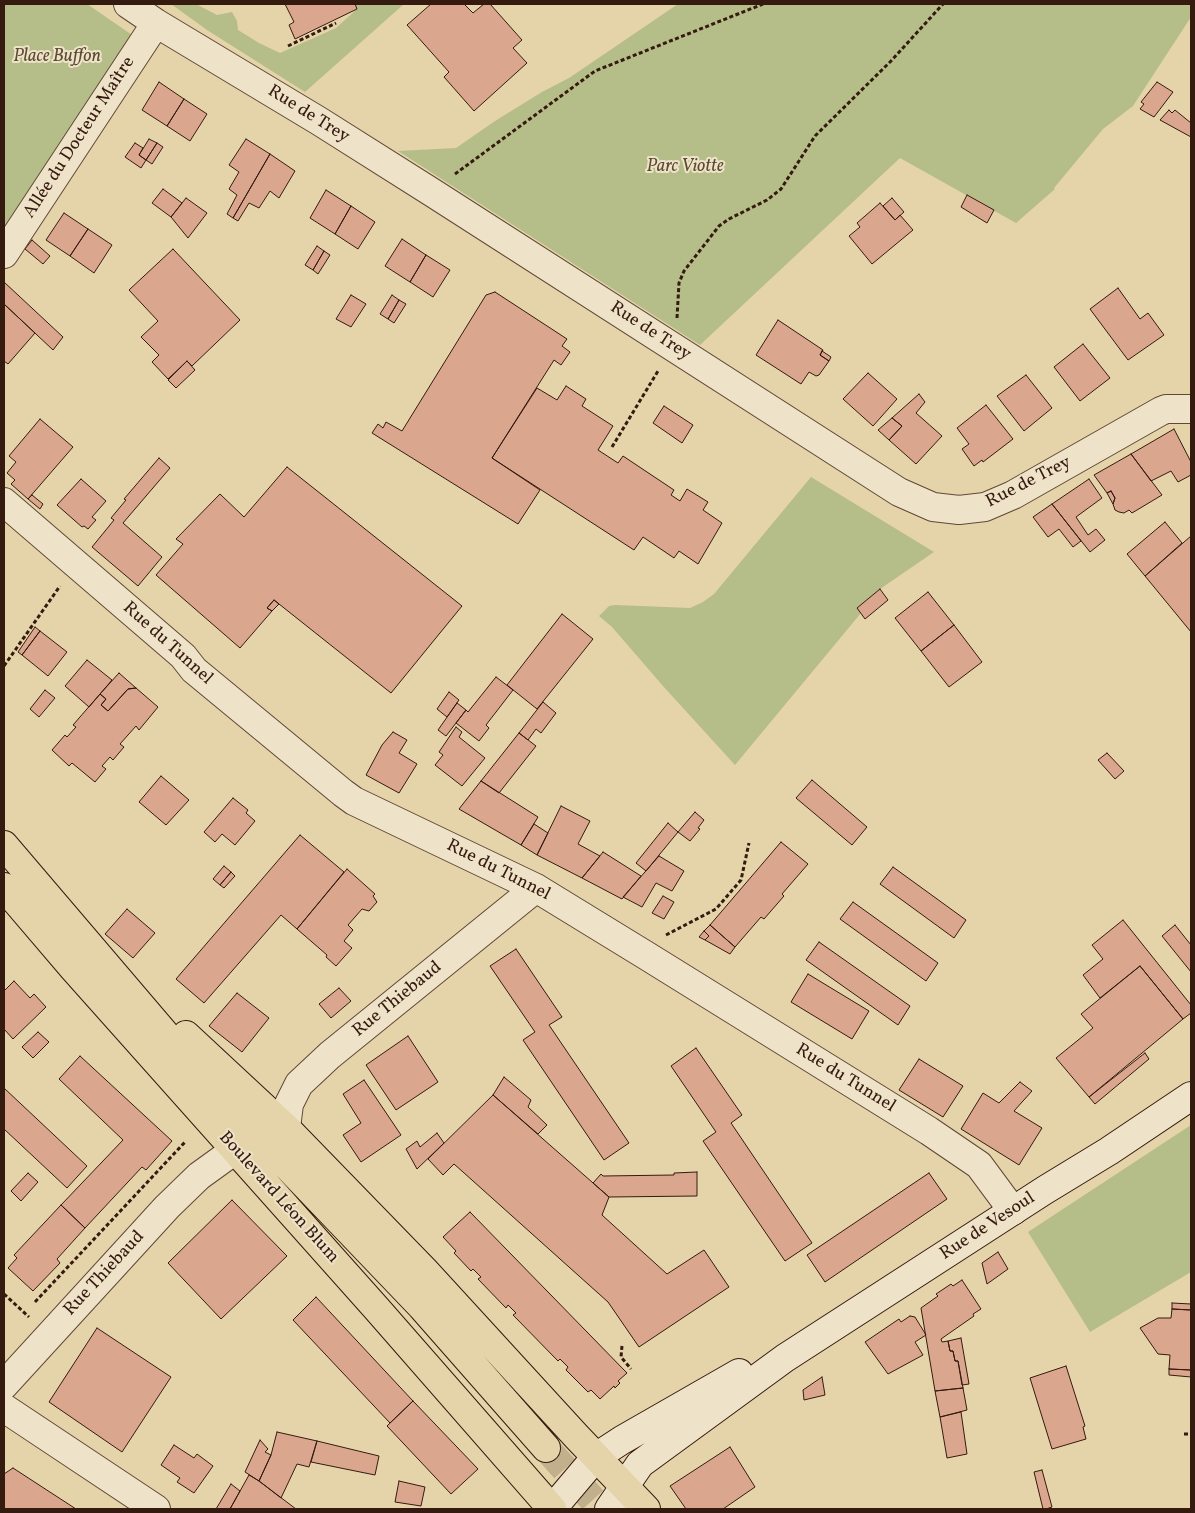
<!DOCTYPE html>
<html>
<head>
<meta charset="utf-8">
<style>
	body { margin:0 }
	#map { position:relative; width:1195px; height:1513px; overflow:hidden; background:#e5d4aa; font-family:Vollkorn,serif }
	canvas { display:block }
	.frame { position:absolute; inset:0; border:5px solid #351a0f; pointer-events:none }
</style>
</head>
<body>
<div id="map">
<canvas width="1195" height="1513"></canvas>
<div class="frame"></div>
</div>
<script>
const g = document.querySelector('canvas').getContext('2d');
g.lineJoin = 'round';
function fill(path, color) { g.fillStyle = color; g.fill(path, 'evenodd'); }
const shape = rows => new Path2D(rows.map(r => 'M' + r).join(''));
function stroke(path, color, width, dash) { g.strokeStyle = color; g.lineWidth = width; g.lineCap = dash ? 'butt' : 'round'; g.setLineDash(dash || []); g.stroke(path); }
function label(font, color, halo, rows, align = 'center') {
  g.font = font + ' Vollkorn,serif'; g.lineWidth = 4; g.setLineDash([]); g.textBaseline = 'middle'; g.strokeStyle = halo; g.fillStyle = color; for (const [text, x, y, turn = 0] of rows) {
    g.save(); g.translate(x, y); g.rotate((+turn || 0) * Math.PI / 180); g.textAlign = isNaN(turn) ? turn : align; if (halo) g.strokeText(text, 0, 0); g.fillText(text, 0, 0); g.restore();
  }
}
const green = shape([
	[4,4,87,4,135,37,4,236],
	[171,4,196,4,217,15,232,12,237,21,238,30,259,43,280,53,336,28,357,9,355,4,404,4,305,92,207,30],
	[678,4,1191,4,1191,17,1133,106,1103,129,1054,188,1055,189,1016,223,900,158,700,345,398,151,456,148,495,121,542,92,569,78],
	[811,477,934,552,880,589,858,608,861,613,735,765,663,686,612,627,599,616,609,606,615,605,690,608,703,602,714,594],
	[1191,1125,1191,1272,1090,1332,1028,1232]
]);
const building = shape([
	[285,4,355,4,357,9,295,39,289,25,294,22,285,4],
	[431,4,464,4,473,13,484,4,490,4,522,40,513,48,527,63,474,111,444,77,449,72,407,25,431,4],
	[159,82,184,99,167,126,142,110,159,82],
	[1157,82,1173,92,1154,117,1140,109,1144,104,1141,102,1157,82],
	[184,99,207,114,190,141,167,126,184,99],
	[1169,110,1172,113,1175,110,1191,123,1191,137,1160,120,1169,110],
	[149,139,157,143,146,160,139,155,149,139],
	[246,139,270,154,233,218,227,214,237,195,229,189,239,172,229,165,246,139],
	[135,143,143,148,139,155,146,160,141,168,125,157,135,143],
	[157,143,163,147,152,164,146,160,157,143],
	[270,154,295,171,279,198,270,191,259,208,249,203,238,221,233,218,270,154],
	[163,189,182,203,171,217,152,203,163,189],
	[326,190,351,206,335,234,310,218,326,190],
	[967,195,994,210,987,223,961,207,967,195],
	[186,198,207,213,188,238,171,217,186,198],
	[892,198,904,212,895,220,883,206,892,198],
	[880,203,895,220,900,215,913,230,872,264,849,236,860,227,857,223,880,203],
	[351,206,375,222,358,249,335,234,351,206],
	[64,213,88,229,70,256,46,240,64,213],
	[88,229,112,245,94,273,70,256,88,229],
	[402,239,426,255,410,282,385,266,402,239],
	[32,240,50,256,43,264,25,249,32,240],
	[317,246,324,251,313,270,305,265,317,246],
	[173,249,240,320,192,366,187,361,168,379,152,362,159,355,141,337,158,321,129,290,173,249],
	[324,251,330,255,318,274,313,270,324,251],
	[426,255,450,270,433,297,410,282,426,255],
	[4,282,63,337,53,350,4,304,4,282],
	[1118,288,1140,319,1148,313,1164,335,1128,360,1090,309,1118,288],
	[495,292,567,339,562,346,570,352,561,365,554,360,492,458,540,490,518,524,372,433,378,424,383,428,386,422,402,431,486,295,495,292],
	[351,295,366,304,351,327,336,319,351,295],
	[392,295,399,300,388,319,380,314,392,295],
	[399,300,406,304,394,323,388,319,399,300],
	[4,304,35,333,8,364,4,361,4,304],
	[778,320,823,350,820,355,829,361,819,375,816,376,809,372,801,384,756,355,778,320],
	[1083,344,1110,378,1080,401,1054,367,1083,344],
	[822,351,831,357,829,361,820,355,822,351],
	[187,361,195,370,176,388,168,380,187,361],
	[868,373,897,399,873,426,843,399,868,373],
	[1026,375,1052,408,1024,431,997,396,1026,375],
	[566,386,586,399,582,406,613,426,598,450,618,463,623,456,674,490,671,495,680,501,687,489,708,502,703,510,722,523,698,564,679,551,674,558,643,537,634,550,492,458,537,388,557,400,566,386],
	[919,394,925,402,916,413,942,436,916,464,889,440,902,426,892,418,919,394],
	[986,405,1013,439,983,462,982,460,974,466,962,449,969,444,957,428,986,405],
	[664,406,693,425,682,443,653,423,664,406],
	[892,418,902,426,889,440,878,430,892,418],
	[40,419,73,447,28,499,11,484,15,480,7,473,16,462,9,456,40,419],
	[1174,429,1191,462,1191,475,1178,482,1171,471,1151,481,1131,454,1174,429],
	[1131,454,1162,495,1132,513,1129,510,1124,513,1119,512,1115,510,1113,504,1115,498,1111,491,1107,493,1094,475,1131,454],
	[159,458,170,468,123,523,162,557,138,586,92,547,114,520,111,518,126,500,124,499,159,458],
	[287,467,462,606,391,693,274,600,267,608,272,611,240,648,156,575,183,544,176,539,220,494,244,517,287,467],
	[81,479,106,501,92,517,96,520,88,529,84,526,82,527,57,505,81,479],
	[1089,479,1102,498,1076,517,1088,535,1096,529,1105,540,1090,552,1052,504,1089,479],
	[1111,491,1115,498,1113,504,1107,493,1111,491],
	[32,495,43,504,40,509,28,499,32,495],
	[1052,504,1081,541,1073,547,1059,529,1048,537,1033,517,1052,504],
	[1165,522,1182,543,1145,576,1127,554,1165,522],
	[1191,536,1191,632,1145,576,1191,536],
	[880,589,888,600,865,619,857,608,880,589],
	[928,592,954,625,921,651,895,618,928,592],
	[274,600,279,604,272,611,267,608,274,600],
	[562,614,593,639,537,709,507,685,562,614],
	[954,625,982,662,949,687,921,651,954,625],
	[35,627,40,631,22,655,18,652,35,627],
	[40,631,67,652,48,676,22,655,40,631],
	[87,660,112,680,89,707,65,686,87,660],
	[119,673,136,688,128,689,108,711,101,705,106,699,100,694,119,673],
	[496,677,513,690,486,725,489,728,479,741,456,723,466,710,468,712,496,677],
	[136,688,158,707,139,730,136,726,120,744,124,747,113,760,110,757,102,766,106,769,95,782,72,763,69,766,52,750,65,735,67,737,76,727,73,725,100,694,106,699,101,705,108,711,128,689,136,688],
	[45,690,55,698,39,717,30,709,45,690],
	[449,692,459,700,447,717,437,709,449,692],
	[543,702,556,713,541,733,536,729,528,740,519,733,543,702],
	[457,703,466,710,446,736,438,730,457,703],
	[456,727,462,732,459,737,485,758,462,786,435,765,443,755,439,752,456,727],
	[393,732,407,740,399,753,417,764,399,793,366,775,382,745,393,732],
	[519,733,536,746,499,793,481,781,519,733],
	[1107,753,1124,771,1115,779,1098,760,1107,753],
	[161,776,189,800,166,825,139,802,161,776],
	[812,780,867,827,852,845,796,798,812,780],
	[481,781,538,817,521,845,459,809,481,781],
	[233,798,248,810,246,813,255,821,235,845,222,834,215,842,204,832,233,798],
	[561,806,590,821,578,844,600,856,582,878,537,855,561,806],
	[695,812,704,820,698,828,700,829,690,841,678,832,695,812],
	[668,823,678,832,646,871,636,863,668,823],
	[534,824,548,833,537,855,521,845,534,824],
	[300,835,344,872,297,929,281,915,204,1003,176,979,300,835],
	[781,842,808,864,782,894,784,896,764,919,761,917,735,947,710,925,781,842],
	[603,852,641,876,622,899,582,878,603,852],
	[659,856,684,871,672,891,656,883,642,907,623,897,659,856],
	[224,866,231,872,220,885,213,879,224,866],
	[893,867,966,920,954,938,880,884,893,867],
	[347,869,375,894,373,896,377,902,369,911,362,909,348,925,353,930,344,941,352,948,336,966,326,957,327,955,297,929,347,869],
	[231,872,235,876,224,888,220,885,231,872],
	[663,896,674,902,664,919,652,913,663,896],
	[853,902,938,963,926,981,840,919,853,902],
	[127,909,155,933,133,958,105,934,127,909],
	[1123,920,1191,1005,1191,1013,1183,1019,1140,966,1100,998,1083,975,1103,959,1092,945,1123,920],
	[710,925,735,947,730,954,705,940,709,936,704,931,710,925],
	[1175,925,1191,945,1191,972,1162,936,1175,925],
	[704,931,709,936,705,940,699,937,704,931],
	[819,942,910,1006,898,1025,806,960,819,942],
	[516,949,562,1017,549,1025,629,1143,604,1160,523,1040,535,1032,490,966,516,949],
	[1140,966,1183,1019,1089,1097,1056,1058,1093,1028,1081,1014,1140,966],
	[808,974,869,1011,852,1039,791,1002,808,974],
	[14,981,30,998,34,994,46,1007,13,1039,4,1029,4,991,14,981],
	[339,988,351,1001,331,1018,319,1004,339,988],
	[237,993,269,1018,242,1052,209,1026,237,993],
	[38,1032,49,1042,33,1058,22,1047,38,1032],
	[408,1036,438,1082,396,1110,366,1065,408,1036],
	[696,1048,742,1115,731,1123,812,1243,785,1261,703,1141,716,1132,671,1066,696,1048],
	[1145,1053,1149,1059,1095,1104,1089,1097,1145,1053],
	[80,1056,172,1141,146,1170,142,1167,85,1228,61,1205,123,1140,59,1079,80,1056],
	[919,1059,963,1086,943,1117,899,1090,919,1059],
	[504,1077,531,1100,528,1107,547,1125,538,1134,493,1095,504,1077],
	[364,1080,401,1135,361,1162,343,1135,361,1123,343,1094,364,1080],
	[1020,1082,1032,1091,1014,1111,1042,1128,1019,1165,961,1129,983,1093,999,1103,1020,1082],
	[4,1088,87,1166,67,1188,4,1129,4,1088],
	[493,1095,609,1197,602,1215,667,1274,704,1250,729,1287,639,1347,608,1302,463,1172,454,1164,443,1175,428,1159,493,1095],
	[437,1133,444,1143,417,1169,406,1149,417,1141,420,1147,437,1133],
	[697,1172,697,1196,609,1197,593,1183,601,1174,603,1176,674,1175,674,1173,697,1172],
	[28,1173,38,1182,21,1201,11,1191,28,1173],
	[929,1173,947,1199,825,1282,807,1255,929,1173],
	[232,1200,287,1256,221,1319,168,1263,232,1200],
	[61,1205,85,1228,57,1259,60,1263,33,1291,8,1268,17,1258,14,1255,61,1205],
	[470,1212,627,1373,618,1381,620,1383,615,1388,614,1386,600,1399,591,1390,588,1392,566,1370,568,1367,560,1359,558,1361,513,1315,516,1313,508,1305,506,1308,478,1279,481,1277,473,1269,471,1271,454,1253,456,1251,443,1237,470,1212],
	[998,1252,1008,1269,987,1284,982,1263,998,1252],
	[962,1280,981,1309,973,1314,974,1316,941,1339,942,1342,948,1341,950,1351,953,1351,955,1361,958,1361,963,1388,935,1391,921,1308,938,1296,936,1294,951,1284,953,1286,962,1280],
	[316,1297,413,1401,390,1423,293,1320,316,1297],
	[1172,1303,1191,1304,1191,1310,1172,1309,1172,1303],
	[1172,1309,1191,1310,1191,1370,1169,1369,1170,1355,1158,1354,1140,1328,1158,1318,1171,1318,1172,1309],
	[910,1316,915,1317,926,1335,915,1342,923,1355,888,1374,865,1342,899,1319,901,1322,910,1316],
	[97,1328,171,1377,122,1452,49,1402,97,1328],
	[961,1338,969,1384,962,1385,958,1361,955,1361,953,1351,950,1351,948,1341,961,1338],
	[1066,1366,1085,1426,1083,1427,1086,1439,1052,1449,1030,1378,1066,1366],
	[1169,1369,1191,1370,1191,1377,1169,1375,1169,1369],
	[822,1377,825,1395,804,1400,803,1390,822,1377],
	[963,1388,967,1410,940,1417,935,1391,963,1388],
	[413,1401,478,1469,451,1494,387,1426,413,1401],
	[961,1412,967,1454,947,1458,940,1417,961,1412],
	[277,1432,317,1441,309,1467,297,1464,281,1498,259,1481,271,1455,277,1432],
	[260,1440,268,1449,265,1452,271,1455,259,1481,245,1472,260,1440],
	[317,1441,379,1456,375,1475,311,1462,317,1441],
	[174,1445,194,1458,197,1454,213,1466,194,1493,177,1482,180,1478,161,1465,174,1445],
	[730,1447,755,1487,723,1509,686,1509,670,1486,730,1447],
	[13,1468,76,1509,4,1509,4,1474,13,1468],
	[1042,1470,1052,1507,1046,1509,1043,1509,1034,1472,1042,1470],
	[249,1475,259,1481,296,1509,230,1509,249,1475],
	[399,1481,425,1487,421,1506,395,1502,399,1481],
	[231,1484,240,1491,230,1509,216,1509,231,1484]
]);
const primaryTunnel = shape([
	[546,1448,601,1509]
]);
const path = shape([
	[288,46,336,23],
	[455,174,595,71,763,4],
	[677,318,679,283,684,271,719,226,729,219,767,200,781,189,815,136,891,61,943,4],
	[612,447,658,371],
	[4,666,60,586],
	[666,935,716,909,741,880,749,843],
	[4,1294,29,1317],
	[35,1302,186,1141],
	[622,1346,621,1357,631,1369],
	[1184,1434,1191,1434]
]);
const street = shape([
	[128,4,156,23,319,121,433,193,899,492,933,507,959,510,985,507,1013,495,1161,411,1166,409,1191,409],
	[4,254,156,23],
	[4,502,183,656,194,670,343,793,354,801,536,888,647,956,929,1131,979,1165,1013,1211],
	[286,1128,289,1104,299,1084,330,1055,536,888],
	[4,1385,167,1207,199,1176,235,1150],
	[4,1408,156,1509]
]);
const secondary = shape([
	[552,1509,596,1457,622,1440,739,1373],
	[609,1509,640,1464,785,1358,1045,1190,1109,1151,1191,1096]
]);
const primary = shape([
	[4,845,201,1076,422,1307,546,1448],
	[4,887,73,968,377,1309,552,1509],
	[186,1035,286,1128,424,1270,577,1437,646,1509]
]);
const parkNames = [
	["Place Buffon",57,58],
	["Parc Viotte",685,168]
];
const streetNames = [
	["Rue de Trey",308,115,32],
	["Allée du Docteur Maître",80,138,-57],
	["Rue de Trey",650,332,33],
	["Rue de Trey",1029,483,-27],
	["Rue du Tunnel",167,644,42],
	["Rue du Tunnel",498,871,27],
	["Rue Thiebaud",398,1000,-39],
	["Rue du Tunnel",845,1079,32],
	["Boulevard Léon Blum",278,1198,48],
	["Rue de Vesoul",988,1227,-33],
	["Rue Thiebaud",105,1274,-47]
];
fill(green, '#b5bd88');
fill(building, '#daa68e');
stroke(building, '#351a0f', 1);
stroke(primaryTunnel, '#c2af8b', 28, [28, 14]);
stroke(street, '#614836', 30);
stroke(secondary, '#351a0f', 30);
stroke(primary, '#351a0f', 30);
stroke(path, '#351a0f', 3, [4, 2.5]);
stroke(street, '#eee3c8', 28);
stroke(secondary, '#eee3c8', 28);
stroke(primary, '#e5d4aa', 28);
label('italic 18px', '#5b4b33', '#eee3c8', parkNames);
label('18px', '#351a0f', '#eee3c8', streetNames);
</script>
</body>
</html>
